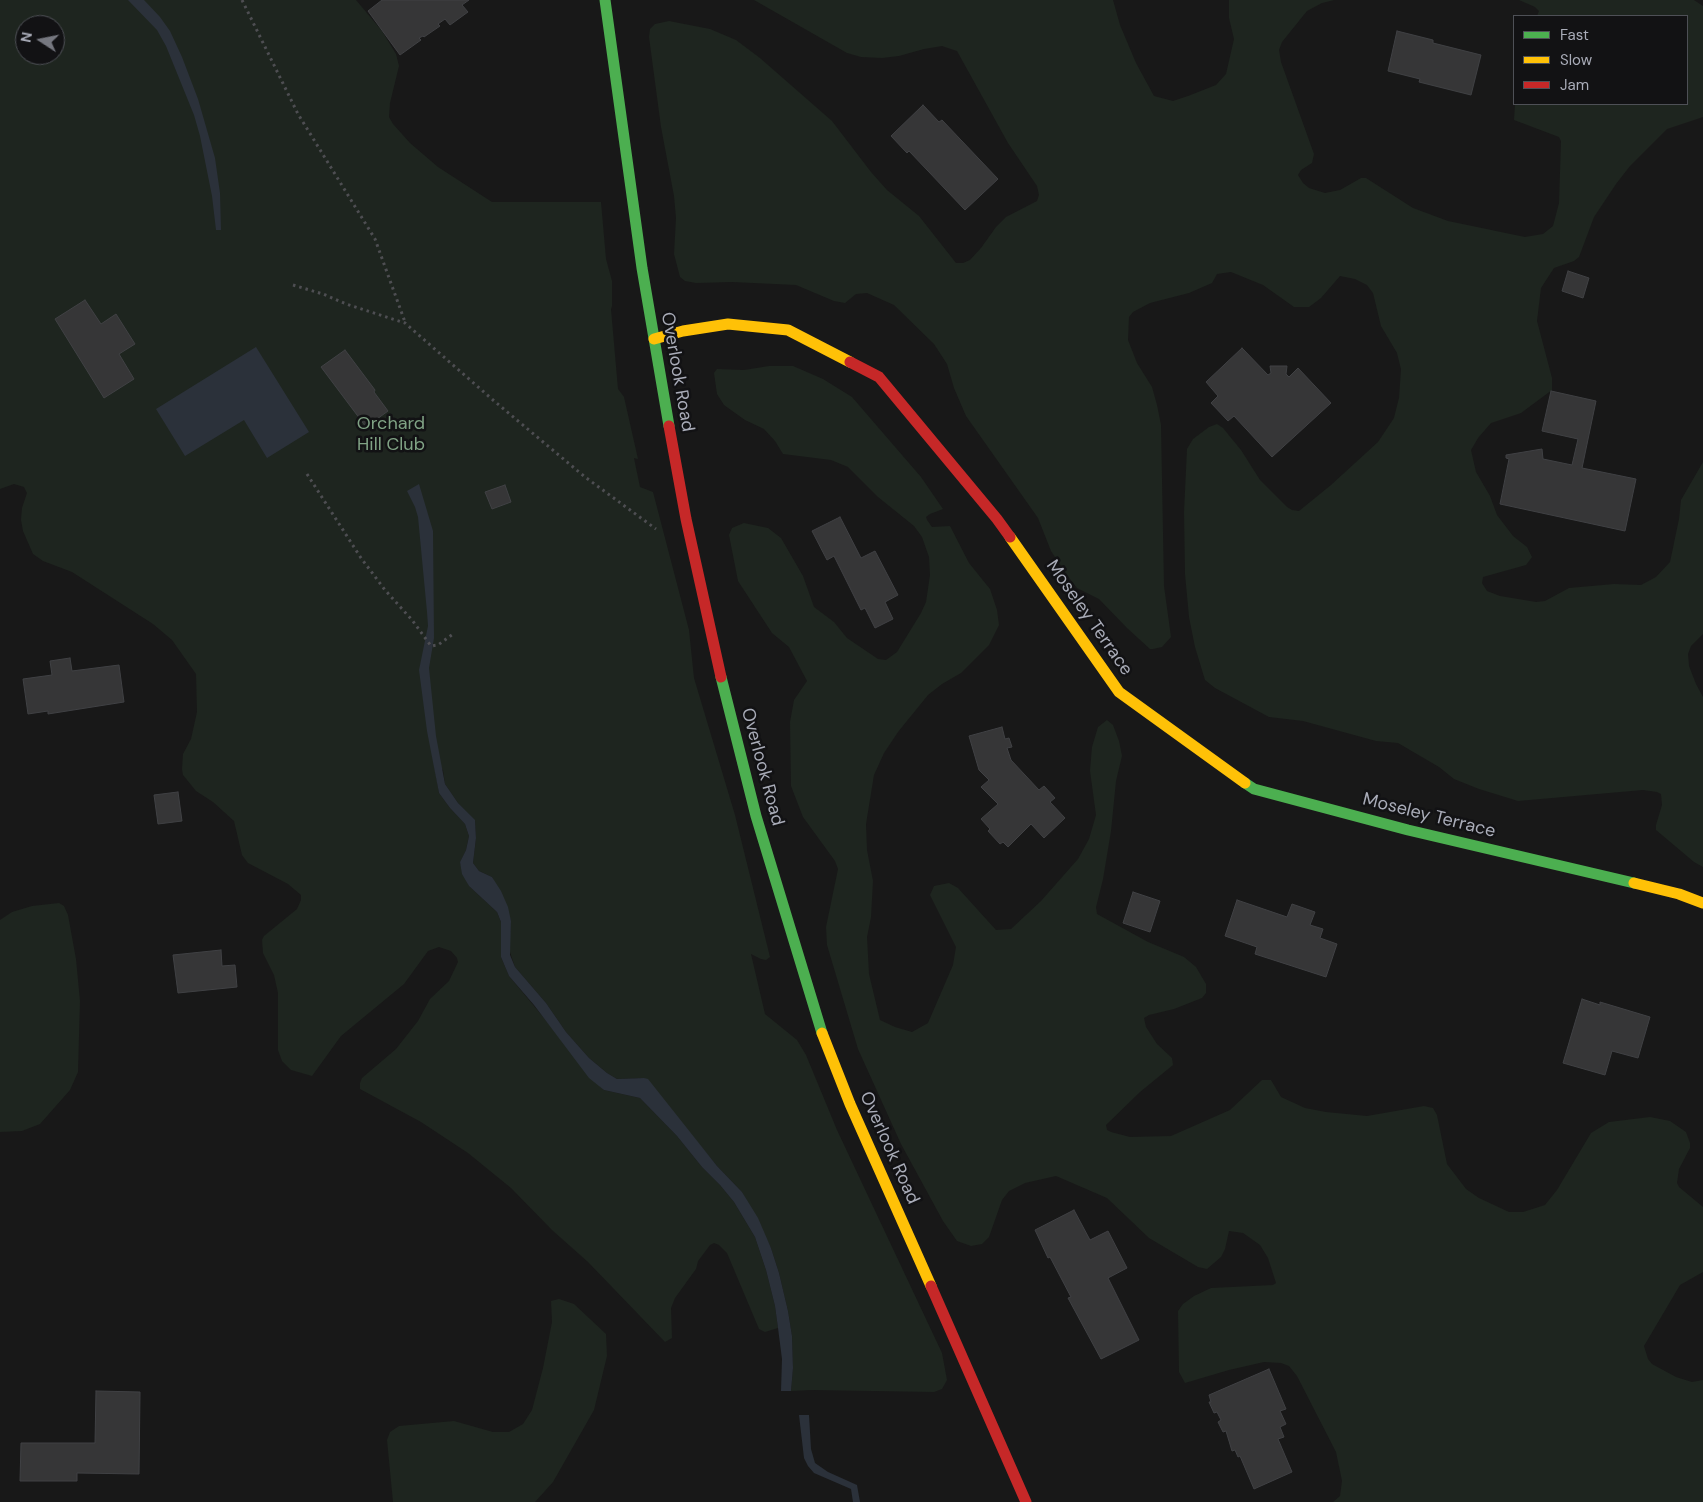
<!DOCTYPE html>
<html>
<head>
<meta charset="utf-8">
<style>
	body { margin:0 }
	#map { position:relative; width:1703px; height:1502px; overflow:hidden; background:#181818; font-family:"DM Sans",sans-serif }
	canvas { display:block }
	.legend { position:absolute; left:1513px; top:15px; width:175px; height:90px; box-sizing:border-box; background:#121214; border:1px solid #4e5056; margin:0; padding:6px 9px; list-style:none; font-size:15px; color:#a9acb8 }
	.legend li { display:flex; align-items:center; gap:10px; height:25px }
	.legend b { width:25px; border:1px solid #4e5056 }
	.north { position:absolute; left:15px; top:15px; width:50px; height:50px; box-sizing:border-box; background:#121214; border:1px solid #4e5056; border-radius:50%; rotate:281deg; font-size:14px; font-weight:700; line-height:20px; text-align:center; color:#a9acb8 }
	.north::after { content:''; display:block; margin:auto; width:18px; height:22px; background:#767880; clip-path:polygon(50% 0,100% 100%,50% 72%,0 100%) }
</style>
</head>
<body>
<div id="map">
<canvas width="1703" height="1502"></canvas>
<ul class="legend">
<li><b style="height:6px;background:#4caf50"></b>Fast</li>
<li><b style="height:6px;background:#ffc107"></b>Slow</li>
<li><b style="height:6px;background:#c62828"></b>Jam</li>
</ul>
<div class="north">N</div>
</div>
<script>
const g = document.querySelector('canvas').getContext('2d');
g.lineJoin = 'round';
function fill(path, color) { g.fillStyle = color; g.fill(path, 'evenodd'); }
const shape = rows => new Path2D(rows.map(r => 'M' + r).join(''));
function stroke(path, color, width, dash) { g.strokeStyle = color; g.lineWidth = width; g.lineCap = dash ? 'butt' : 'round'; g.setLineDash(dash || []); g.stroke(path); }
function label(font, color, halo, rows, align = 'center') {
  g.font = font + ' "DM Sans",sans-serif'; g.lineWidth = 5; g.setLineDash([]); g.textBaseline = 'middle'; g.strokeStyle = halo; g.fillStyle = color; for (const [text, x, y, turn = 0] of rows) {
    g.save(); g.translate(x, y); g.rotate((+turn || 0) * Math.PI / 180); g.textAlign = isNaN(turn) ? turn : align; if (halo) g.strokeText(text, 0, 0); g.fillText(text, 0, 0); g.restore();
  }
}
const green = shape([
	[0,0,356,0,382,31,396,54,399,66,390,103,389,117,393,124,410,143,438,167,492,202,601,202,606,259,612,281,612,306,611,309,618,389,624,397,638,459,634,458,640,487,653,492,689,630,694,678,735,815,770,957,766,960,761,959,751,954,765,1014,797,1040,806,1055,837,1130,942,1353,947,1380,942,1389,934,1392,812,1390,791,1391,793,1368,792,1336,788,1311,779,1273,771,1248,742,1192,717,1166,644,1078,617,1079,607,1073,589,1058,566,1032,546,1003,515,967,509,949,511,921,492,877,479,871,473,863,476,838,475,821,458,803,445,784,443,770,434,763,439,793,450,808,465,824,469,836,466,850,460,862,469,886,497,912,501,922,501,957,509,976,604,1090,640,1098,677,1136,702,1167,720,1185,734,1202,755,1237,766,1270,775,1306,778,1328,765,1332,759,1329,727,1253,719,1245,714,1243,710,1245,698,1261,696,1269,675,1298,671,1308,672,1338,665,1342,588,1262,552,1230,511,1188,468,1153,421,1122,360,1089,360,1083,362,1078,396,1049,418,1021,430,999,449,981,458,962,457,958,451,951,439,947,428,951,404,984,341,1036,312,1076,291,1070,282,1061,278,1050,278,993,274,975,263,953,262,940,264,936,297,909,301,900,301,895,288,884,248,863,242,855,234,821,213,802,196,791,183,775,182,769,183,754,191,739,197,712,196,674,172,640,153,624,72,572,43,561,33,554,23,531,21,520,22,508,27,493,24,487,14,484,0,489],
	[25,25,55,25,55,55,25,55],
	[754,0,1113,0,1120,25,1136,63,1154,96,1173,101,1188,96,1216,85,1226,74,1234,39,1229,18,1229,0,1334,0,1322,3,1307,11,1282,42,1279,50,1281,62,1314,154,1312,163,1301,170,1298,175,1303,183,1309,188,1325,193,1340,190,1361,178,1366,178,1413,208,1448,221,1525,237,1543,234,1553,226,1559,203,1561,141,1559,137,1514,120,1515,104,1687,104,1687,16,1537,16,1539,11,1535,7,1519,0,1694,0,1703,6,1703,117,1667,129,1630,166,1616,184,1594,217,1579,257,1574,261,1554,268,1541,288,1537,321,1552,378,1552,390,1521,413,1491,423,1478,438,1471,450,1476,472,1490,496,1497,515,1513,536,1527,547,1532,557,1526,565,1483,577,1482,583,1487,591,1500,596,1536,602,1545,601,1569,588,1614,584,1641,585,1656,577,1670,562,1679,519,1681,500,1703,462,1703,634,1691,646,1688,654,1689,666,1696,684,1703,697,1703,867,1694,862,1656,830,1656,825,1662,805,1661,794,1657,792,1643,790,1518,801,1479,789,1454,779,1439,767,1398,743,1376,741,1303,721,1269,717,1215,688,1205,680,1195,647,1189,617,1185,574,1184,512,1187,449,1193,439,1209,427,1217,424,1223,428,1241,450,1260,480,1287,507,1292,510,1299,511,1331,485,1378,442,1394,418,1399,398,1401,369,1397,353,1381,326,1373,293,1367,285,1355,279,1340,276,1321,298,1309,307,1294,307,1263,285,1231,272,1217,274,1212,283,1189,293,1150,303,1133,312,1129,317,1128,340,1137,363,1152,387,1157,405,1161,425,1164,586,1171,637,1162,647,1153,649,1150,649,1127,628,1099,599,1077,588,1067,575,1051,551,1038,518,966,416,954,388,947,364,934,344,894,305,867,293,856,294,845,303,834,301,796,285,732,282,696,283,685,281,680,277,674,254,676,218,674,196,661,127,649,37,650,29,655,24,669,21,710,29,736,40,760,58,832,121,871,172,887,190,919,216,956,263,963,263,970,260,981,248,996,227,1006,217,1037,201,1039,195,1037,186,1008,143,957,51,942,46,924,49,899,56,882,58,861,57,847,53],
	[769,366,793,366,823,379,852,397,921,477,943,509,930,514,926,517,927,520,932,527,950,526,969,563,990,589,997,610,999,625,989,645,961,673,942,684,928,695,898,732,884,753,874,775,866,824,867,850,873,881,871,917,867,937,869,974,880,1020,895,1027,912,1032,928,1023,953,965,956,947,930,895,934,886,949,883,958,888,996,930,1011,929,1041,901,1078,859,1089,839,1096,815,1090,771,1092,747,1098,727,1107,720,1113,725,1119,741,1122,756,1116,781,1111,831,1103,879,1096,907,1097,914,1148,942,1184,957,1196,967,1206,984,1206,993,1202,998,1174,1009,1149,1015,1144,1018,1146,1027,1157,1044,1172,1058,1173,1065,1140,1092,1106,1125,1107,1130,1111,1132,1130,1137,1171,1136,1230,1110,1262,1080,1271,1080,1281,1097,1305,1108,1326,1112,1367,1116,1424,1106,1433,1108,1437,1115,1447,1164,1466,1189,1479,1198,1509,1212,1523,1212,1545,1205,1557,1190,1591,1133,1609,1122,1650,1117,1670,1121,1686,1132,1690,1143,1690,1148,1679,1169,1677,1183,1679,1187,1703,1207,1703,1272,1680,1285,1644,1346,1648,1359,1652,1364,1676,1377,1692,1382,1703,1380,1703,1502,1333,1502,1340,1496,1342,1481,1336,1452,1297,1376,1289,1366,1281,1363,1264,1362,1229,1370,1185,1383,1179,1372,1178,1311,1183,1304,1194,1296,1211,1288,1273,1285,1276,1283,1268,1258,1260,1245,1243,1233,1229,1231,1225,1249,1221,1257,1207,1269,1198,1267,1149,1238,1107,1198,1056,1176,1025,1183,1009,1191,1002,1200,989,1237,982,1244,971,1246,957,1241,943,1221,901,1144,858,1049,827,945,826,927,838,869,835,861,803,817,791,786,790,722,794,700,807,681,789,647,772,633,738,581,729,535,732,528,744,523,768,528,781,538,803,576,814,607,834,622,847,638,878,659,886,660,897,652,921,613,926,602,930,575,929,557,922,537,914,526,878,497,848,467,831,460,783,454,775,441,764,429,745,420,724,405,717,394,714,373,717,369,744,370],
	[59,903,64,906,68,915,76,959,80,1001,78,1072,70,1090,40,1124,22,1131,0,1132,0,920,12,912,32,906],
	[559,1299,574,1304,606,1334,607,1356,594,1410,553,1482,535,1502,393,1502,387,1440,390,1432,399,1426,454,1421,493,1432,509,1432,523,1424,532,1410,543,1368,552,1322,551,1301]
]);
const water = shape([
	[128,0,144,0,160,17,170,31,182,57,198,99,215,158,220,193,221,230,216,230,212,196,200,136,194,115,166,46,157,30],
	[256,347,309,432,267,458,244,420,185,456,156,409],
	[419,484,433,531,434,638,429,668,436,736,445,784,458,803,475,820,476,838,473,863,479,871,492,877,501,891,508,907,511,921,510,955,515,967,546,1003,566,1032,589,1058,607,1073,617,1079,644,1078,648,1079,717,1166,742,1192,758,1218,771,1248,779,1273,788,1311,792,1336,793,1368,791,1391,781,1391,782,1359,778,1328,775,1306,766,1270,755,1237,734,1202,720,1185,702,1167,677,1136,640,1098,604,1090,589,1078,534,1005,509,976,501,957,501,922,497,912,469,886,462,874,460,862,466,850,469,836,465,824,450,808,439,793,427,731,419,670,428,626,427,612,418,517,415,507,407,491],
	[799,1415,809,1415,811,1449,815,1463,828,1472,857,1485,860,1502,853,1502,851,1489,814,1473,808,1466,804,1458]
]);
const building = shape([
	[382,0,469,0,462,5,468,12,450,25,445,19,438,24,440,26,424,37,423,36,419,38,421,40,400,55,368,11,382,0],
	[1397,31,1433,40,1433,43,1481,55,1471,95,1419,82,1420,79,1388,71,1397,31],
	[923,105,939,122,942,120,998,179,965,210,909,151,907,153,891,136,923,105],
	[1568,271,1589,278,1583,298,1562,291,1568,271],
	[85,300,101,324,116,314,135,344,119,354,134,379,104,398,55,319,85,300],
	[1242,348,1268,375,1271,373,1270,366,1287,366,1286,374,1289,377,1298,368,1331,403,1272,457,1234,416,1228,421,1211,403,1218,396,1206,382,1242,348],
	[345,350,375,390,374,392,388,411,366,427,321,367,345,350],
	[1551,391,1596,401,1582,468,1636,479,1625,531,1500,504,1509,459,1506,458,1506,455,1542,449,1543,459,1572,465,1578,439,1542,431,1551,391],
	[505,485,511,502,492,509,485,492,505,485],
	[840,517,861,558,875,551,898,595,885,602,893,619,875,628,865,608,861,610,834,556,827,560,812,531,840,517],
	[70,658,72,671,119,665,124,702,48,714,48,711,28,714,23,679,52,675,50,661,70,658],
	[1002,727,1005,739,1009,738,1012,747,1007,748,1011,760,1039,790,1044,786,1055,798,1050,802,1065,818,1044,838,1031,824,1008,847,1003,842,1000,844,988,831,990,829,981,819,998,804,981,787,989,780,979,770,969,736,1002,727],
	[178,792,182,821,158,824,154,795,178,792],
	[1133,892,1160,901,1150,932,1123,923,1133,892],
	[1237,900,1287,917,1292,904,1315,912,1310,925,1323,929,1320,938,1337,944,1326,977,1255,954,1257,947,1225,936,1237,900],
	[221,950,222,966,235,965,237,987,178,993,173,955,221,950],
	[1582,999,1600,1005,1600,1002,1650,1017,1638,1058,1612,1051,1605,1075,1563,1063,1582,999],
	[1074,1210,1090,1240,1108,1231,1127,1268,1108,1278,1139,1340,1101,1359,1068,1298,1071,1297,1050,1257,1048,1258,1035,1230,1074,1210],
	[1269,1369,1286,1409,1280,1411,1286,1424,1280,1427,1284,1437,1278,1439,1292,1472,1254,1489,1240,1456,1238,1457,1235,1450,1232,1451,1226,1431,1223,1432,1218,1422,1221,1420,1217,1412,1214,1413,1209,1402,1211,1402,1209,1395,1269,1369],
	[96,1391,140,1392,139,1474,77,1473,77,1481,20,1481,21,1443,95,1443,96,1391]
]);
const path = shape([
	[242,0,298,114,375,239,405,322],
	[293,285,323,294,346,304,405,323,493,400,585,477,656,529],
	[307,474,361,558,385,590,412,620,431,646,438,645,453,634]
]);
const fast = shape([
	[605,0,642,268,669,426],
	[721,677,756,816,822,1033],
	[1245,783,1254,789,1408,830,1634,883]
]);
const slow = shape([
	[654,339,683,331,728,324,788,330,850,362],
	[1010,537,1119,692,1245,783],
	[1634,883,1679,894,1703,903],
	[822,1033,850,1104,931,1286]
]);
const jam = shape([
	[850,362,879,377,997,519,1010,537],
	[669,426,686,519,721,677],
	[931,1286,1026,1502]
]);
const streetNames = [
	["Overlook Road",677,372,80],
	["Moseley Terrace",1089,618,55],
	["Overlook Road",762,767,75],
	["Moseley Terrace",1429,816,14],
	["Overlook Road",889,1148,66]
];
const parkNames = [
	["Orchard",391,424],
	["Hill Club",391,445]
];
fill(green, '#1e251f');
fill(water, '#2b313a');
fill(building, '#363637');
stroke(building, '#404144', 1);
stroke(path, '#4e4e52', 3, [2.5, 4]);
stroke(fast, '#4caf50', 11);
stroke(slow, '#ffc107', 11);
stroke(jam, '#c62828', 11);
label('18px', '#a9acb8', '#121214', streetNames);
label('18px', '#80a385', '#121214', parkNames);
</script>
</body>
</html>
